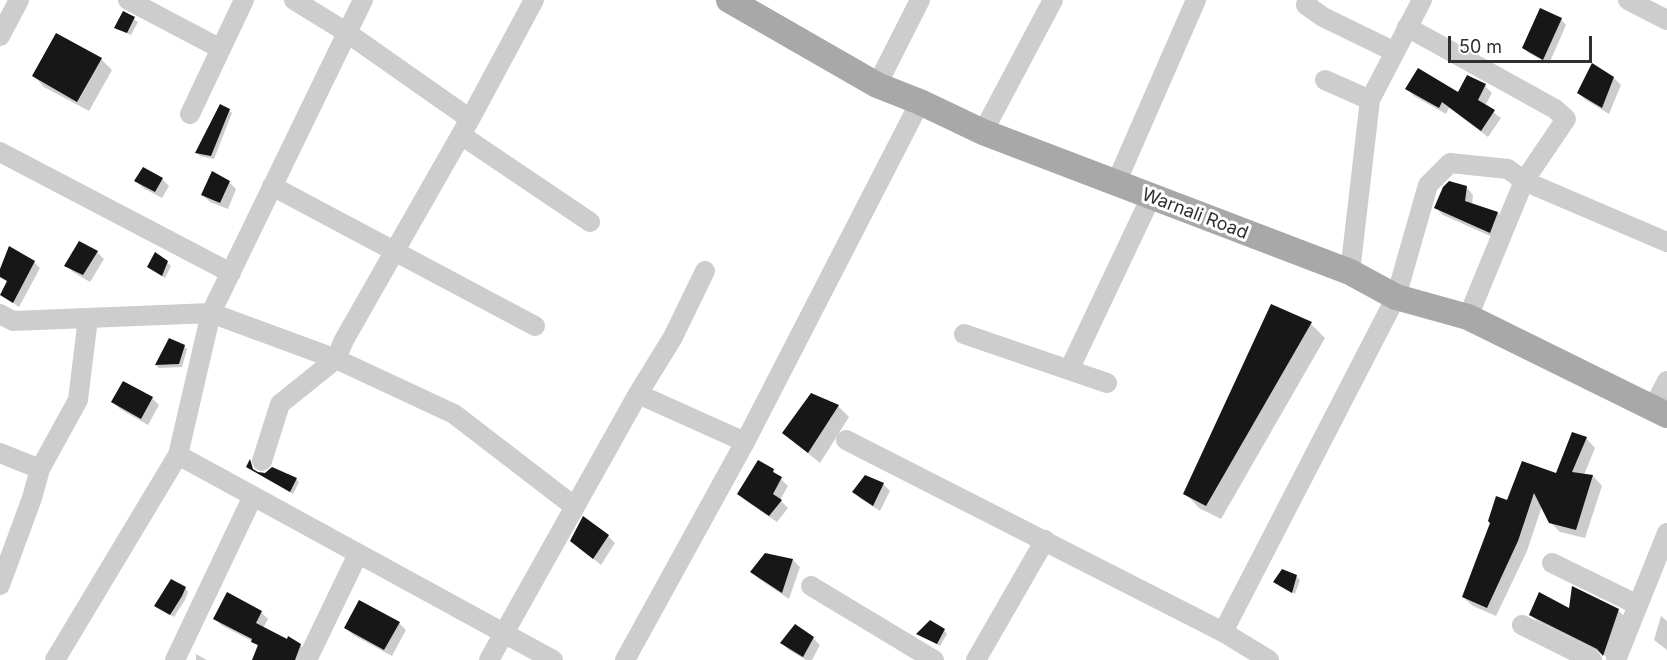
<!DOCTYPE html>
<html>
<head>
<meta charset="utf-8">
<style>
	body { margin:0 }
	#map { position:relative; width:1667px; height:660px; overflow:hidden; background:#fff; font-family:Inter,sans-serif }
	canvas { display:block }
	.scale { position:absolute; left:1448px; top:36px; width:144px; height:27px; box-sizing:border-box; border:3px solid #303030; border-top:0; padding-left:8px; font-size:18px; line-height:21px; white-space:nowrap; color:#303030; -webkit-text-stroke:4px #fff; paint-order:stroke }
</style>
</head>
<body>
<div id="map">
<canvas width="1667" height="660"></canvas>
<div class="scale">50 m</div>
</div>
<script>
const g = document.querySelector('canvas').getContext('2d');
g.lineJoin = 'round';
function fill(path, color) { g.fillStyle = color; g.fill(path, 'evenodd'); }
const shape = rows => new Path2D(rows.map(r => 'M' + r).join(''));
function stroke(path, color, width, dash) { g.strokeStyle = color; g.lineWidth = width; g.lineCap = dash ? 'butt' : 'round'; g.setLineDash(dash || []); g.stroke(path); }
function label(font, color, halo, rows, align = 'center') {
  g.font = font + ' Inter,sans-serif'; g.lineWidth = 6; g.setLineDash([]); g.textBaseline = 'middle'; g.strokeStyle = halo; g.fillStyle = color; for (const [text, x, y, turn = 0] of rows) {
    g.save(); g.translate(x, y); g.rotate((+turn || 0) * Math.PI / 180); g.textAlign = isNaN(turn) ? turn : align; if (halo) g.strokeText(text, 0, 0); g.fillText(text, 0, 0); g.restore();
  }
}
const shadow = shape([
	[123,13,138,22,131,35,115,28],
	[1561,19,1566,25,1549,64,1529,53,1524,48],
	[101,59,112,70,89,111,44,87,34,76],
	[1614,78,1621,85,1609,114,1586,100,1578,93],
	[1485,86,1492,93,1485,106,1501,118,1488,137,1449,108,1446,114,1414,96,1407,89,1459,94],
	[229,110,232,113,214,159,200,156,197,153],
	[143,169,162,179,169,186,162,198,143,188,136,181],
	[229,182,236,189,228,209,210,202,203,195],
	[1466,187,1473,195,1472,205,1498,213,1505,220,1497,239,1443,215,1436,208],
	[97,252,104,259,90,282,73,272,66,265],
	[34,262,40,268,19,307,2,295,8,282,0,276,0,270],
	[167,262,171,266,165,278,152,269],
	[1311,324,1325,338,1221,519,1199,508,1185,493],
	[184,346,187,349,182,367,159,368,156,365],
	[152,398,159,405,148,425,120,409,113,402],
	[838,406,849,417,820,463,783,433],
	[1586,438,1595,448,1584,475,1593,476,1602,486,1585,538,1560,532,1550,522,1542,506,1527,551,1496,616,1473,606,1463,597,1508,502,1557,474],
	[773,471,788,486,780,500,788,508,777,522,746,501,739,494],
	[259,474,296,479,299,482,293,494],
	[883,484,890,491,880,511,861,499,854,492],
	[608,536,615,543,601,565,571,541],
	[793,560,800,567,789,599,759,579,752,572],
	[1296,576,1300,580,1295,594,1278,585],
	[185,588,188,592,185,600,174,617,156,606],
	[1570,610,1618,610,1625,617,1609,660,1604,655,1537,621,1530,615],
	[261,612,268,619,263,628,300,645,307,652,303,660,254,660,259,647,252,641,221,625,215,619],
	[1661,616,1667,621,1667,650,1654,640],
	[399,623,406,630,392,656,353,635,346,628],
	[944,630,947,634,940,646,918,634],
	[813,638,820,645,812,660,806,660,789,650,782,643],
	[196,654,207,660,196,660]
]);
const building = shape([
	[1540,8,1562,18,1543,60,1522,48],
	[123,11,135,17,127,33,114,28],
	[56,33,102,58,77,102,32,76],
	[1592,63,1614,77,1602,108,1577,93],
	[1418,68,1458,92,1467,75,1486,84,1478,100,1495,110,1481,131,1442,102,1439,108,1405,89],
	[220,104,230,109,211,156,195,153],
	[143,167,163,178,155,192,134,181],
	[212,171,230,181,220,203,201,195],
	[1449,181,1467,186,1465,201,1498,212,1490,233,1434,208,1443,187],
	[79,241,98,251,83,275,64,266],
	[9,246,35,261,13,303,0,295,7,281,0,277,0,269],
	[155,252,168,261,162,276,147,267],
	[1271,304,1312,322,1206,506,1183,494],
	[169,338,185,345,179,364,155,365],
	[123,381,153,397,141,419,111,402],
	[811,393,839,405,808,453,782,433],
	[1572,432,1587,437,1572,472,1593,475,1576,530,1549,523,1534,493,1518,541,1487,608,1462,597,1490,523,1488,521,1496,496,1507,500,1522,461,1556,473],
	[250,459,253,469,258,472,265,473,272,467,297,478,290,492,246,467],
	[758,460,774,469,773,472,782,477,773,494,782,500,769,516,737,494],
	[865,475,884,483,873,506,852,492],
	[583,516,609,535,593,559,570,541],
	[765,553,793,559,782,593,750,572],
	[1282,569,1297,575,1292,593,1273,582],
	[171,579,186,587,182,596,170,615,154,606],
	[1572,586,1619,609,1603,656,1597,649,1529,615,1539,592,1569,608],
	[227,592,262,611,256,623,287,639,288,636,301,644,295,660,252,660,258,645,251,642,252,639,213,619],
	[359,600,400,622,384,650,344,628],
	[930,620,945,629,937,644,916,634],
	[795,624,814,637,803,657,780,643]
]);
const minor = shape([
	[128,0,221,49],
	[363,0,211,313,336,359,454,414,575,507],
	[1308,0,1306,5,1323,17,1395,52],
	[1628,0,1667,20],
	[1407,27,1555,109,1566,119,1524,181,1667,242],
	[0,36,19,0],
	[1325,80,1370,100],
	[877,85,920,0],
	[190,114,244,0],
	[470,119,534,0],
	[983,132,1053,0],
	[461,135,590,222],
	[0,152,231,273],
	[1116,183,1196,0],
	[272,186,535,326],
	[1350,272,1370,100,1422,0],
	[0,314,13,321,211,313,178,455,55,660],
	[964,334,1107,383],
	[1069,370,1151,197],
	[638,394,745,442],
	[1653,408,1667,381],
	[846,440,1223,632,1269,660],
	[0,453,40,469],
	[178,455,553,660],
	[262,461,280,404,336,359,344,340,470,119,346,32,294,0],
	[1552,563,1638,605],
	[0,585,32,498,40,469,78,400,88,318],
	[811,586,934,660],
	[1522,625,1592,660],
	[1223,632,1396,297,1428,185,1450,163,1508,169,1524,181,1468,317],
	[175,660,253,496],
	[307,660,358,554],
	[489,660,638,394,673,337,705,271],
	[625,660,745,442,920,102],
	[976,660,1045,540],
	[1616,660,1667,533]
]);
const major = shape([
	[729,0,877,85,920,102,983,132,1350,272,1396,297,1468,317,1667,415]
]);
const streetNames = [
	["Warnali Road",1195,214,21]
];
fill(shadow, '#0003');
fill(building, '#171717');
stroke(minor, '#cdcdcd', 20);
stroke(major, '#a8a8a8', 26);
label('18px', '#303030', '#fff', streetNames);
</script>
</body>
</html>
